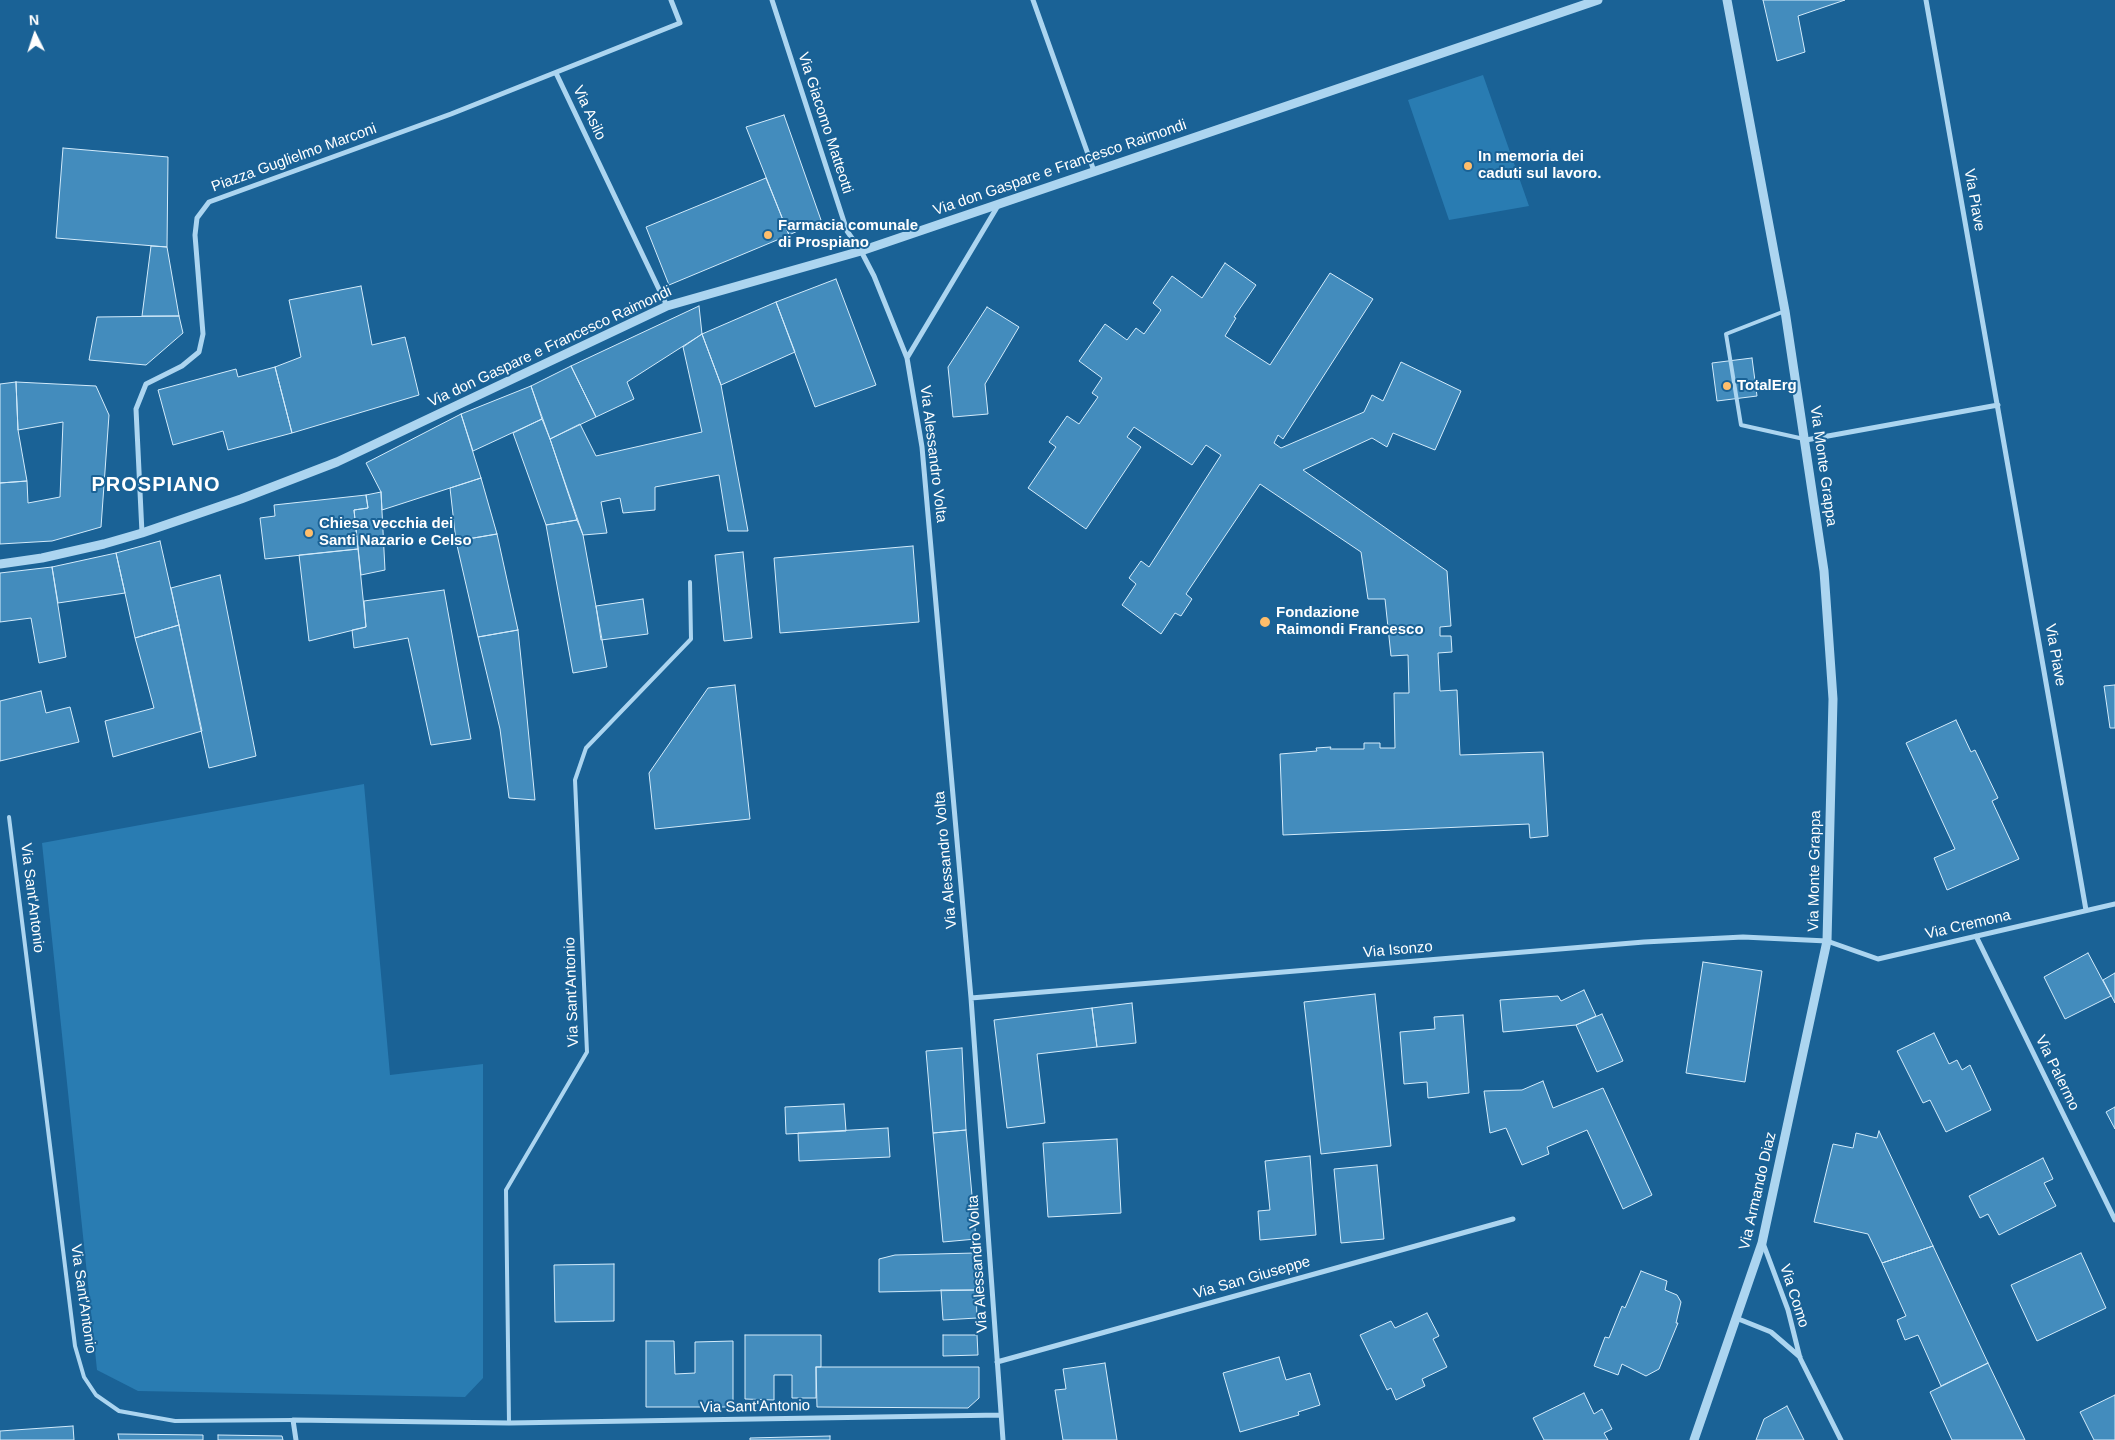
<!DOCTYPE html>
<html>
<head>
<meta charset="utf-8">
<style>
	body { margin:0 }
	#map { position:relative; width:2115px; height:1440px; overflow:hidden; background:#1a6296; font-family:Arial,sans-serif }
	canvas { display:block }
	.north { position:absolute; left:10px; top:10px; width:50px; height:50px; -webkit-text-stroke:4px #1a6296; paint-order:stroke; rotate:356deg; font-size:14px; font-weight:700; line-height:20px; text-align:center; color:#fff }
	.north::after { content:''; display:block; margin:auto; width:18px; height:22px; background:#fff; clip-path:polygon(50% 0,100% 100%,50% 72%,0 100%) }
</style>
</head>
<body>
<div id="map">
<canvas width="2115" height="1440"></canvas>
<div class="north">N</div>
</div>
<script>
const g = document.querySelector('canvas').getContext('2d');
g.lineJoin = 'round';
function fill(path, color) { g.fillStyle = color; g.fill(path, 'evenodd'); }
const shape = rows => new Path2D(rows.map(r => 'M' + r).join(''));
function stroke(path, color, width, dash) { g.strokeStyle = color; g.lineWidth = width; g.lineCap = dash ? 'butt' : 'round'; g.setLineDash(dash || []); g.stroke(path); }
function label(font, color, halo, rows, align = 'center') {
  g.font = font + ' Arial,sans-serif'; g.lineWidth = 4; g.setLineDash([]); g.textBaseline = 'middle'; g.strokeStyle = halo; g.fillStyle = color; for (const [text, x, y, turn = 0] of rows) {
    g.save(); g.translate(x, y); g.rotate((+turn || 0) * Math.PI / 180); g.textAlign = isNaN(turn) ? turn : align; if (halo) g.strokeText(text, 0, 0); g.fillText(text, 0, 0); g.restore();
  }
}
const green = shape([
	[1483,75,1529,206,1449,220,1408,100],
	[364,784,390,1075,483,1064,483,1378,465,1397,138,1391,97,1370,42,843]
]);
const building = shape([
	[1763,0,1845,0,1798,16,1805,52,1777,61,1763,0],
	[784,115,821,220,789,235,746,127,784,115],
	[63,148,168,157,167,247,56,238,63,148],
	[766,178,789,235,669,285,646,227,766,178],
	[151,246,167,247,179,316,142,316,151,246],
	[1225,263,1256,285,1234,317,1236,318,1225,336,1270,365,1330,273,1373,299,1283,439,1278,435,1274,443,1281,448,1364,412,1372,395,1383,401,1401,362,1461,391,1435,450,1393,433,1387,447,1372,438,1303,470,1447,571,1451,626,1440,627,1440,636,1451,636,1452,652,1438,653,1440,691,1457,690,1460,755,1543,752,1548,836,1530,838,1529,824,1283,835,1280,754,1317,751,1316,748,1331,747,1330,749,1364,749,1364,743,1380,743,1380,748,1395,748,1394,693,1409,693,1408,655,1391,656,1385,599,1368,599,1361,552,1260,484,1186,594,1192,599,1181,616,1175,613,1161,634,1122,605,1136,584,1129,578,1141,561,1149,567,1221,455,1206,445,1192,465,1134,427,1127,437,1141,447,1086,529,1028,488,1056,447,1049,442,1067,416,1079,424,1098,397,1092,393,1102,378,1079,361,1105,324,1127,340,1136,328,1144,334,1161,310,1153,303,1172,276,1202,298,1225,263],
	[836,279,876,385,815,407,776,302,836,279],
	[361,286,372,345,405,337,419,395,292,433,275,367,301,357,289,300,361,286],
	[776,302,795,352,721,385,702,334,776,302],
	[699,306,702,334,627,382,634,399,596,417,571,366,699,306],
	[987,307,1019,327,985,384,988,414,953,417,948,367,987,307],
	[179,316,183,333,146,365,89,360,97,317,179,316],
	[702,334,721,385,748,531,728,531,719,475,655,487,655,510,623,513,620,498,601,502,607,533,583,535,550,439,580,424,596,456,702,432,683,347,702,334],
	[1752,358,1757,396,1717,401,1712,363,1752,358],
	[571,366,596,417,550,439,531,386,571,366],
	[275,367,292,433,228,450,223,431,173,445,158,390,236,369,238,377,275,367],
	[16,382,18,430,27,481,0,483,0,384,16,382],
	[16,382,96,386,109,415,101,527,52,541,0,544,0,483,27,481,28,503,60,497,63,422,18,430,16,382],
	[531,386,542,419,473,451,461,414,531,386],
	[461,414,481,478,382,510,381,492,366,463,461,414],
	[542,419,550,439,577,520,546,525,513,433,542,419],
	[481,478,497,534,456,541,450,488,481,478],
	[381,492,385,570,361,575,354,510,368,508,366,495,381,492],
	[366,495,368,508,354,510,358,549,265,559,260,518,275,516,274,505,366,495],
	[577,520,583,535,607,667,573,673,546,525,577,520],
	[497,534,518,630,478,637,456,541,497,534],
	[160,541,179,625,135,638,116,553,160,541],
	[913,546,919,622,780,633,774,558,913,546],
	[358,549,366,627,309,641,299,555,358,549],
	[743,552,752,638,724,641,715,555,743,552],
	[116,553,125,593,58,603,52,567,116,553],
	[52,567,66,657,39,663,31,618,0,622,0,573,52,567],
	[220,575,256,756,209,768,171,588,220,575],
	[444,590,471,739,431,745,408,638,354,648,352,630,366,627,364,601,444,590],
	[643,599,648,634,601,640,596,606,643,599],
	[179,625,202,731,113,757,105,721,154,708,135,638,179,625],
	[518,630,525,697,535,800,509,798,500,729,478,637,518,630],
	[735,685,750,819,655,829,649,773,708,688,735,685],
	[2115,685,2115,728,2110,728,2104,686,2115,685],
	[41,691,46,713,70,707,79,742,0,761,0,701,41,691],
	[1956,720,1971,752,1975,750,1998,798,1992,801,2019,859,1947,890,1934,858,1955,849,1906,743,1956,720],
	[2088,953,2111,996,2065,1019,2044,977,2088,953],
	[1703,962,1762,971,1745,1082,1686,1073,1703,962],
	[2115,973,2115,1003,2103,980,2115,973],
	[1584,990,1596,1016,1576,1025,1503,1032,1500,1000,1558,996,1561,1001,1584,990],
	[1375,994,1391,1146,1321,1154,1304,1002,1375,994],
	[1132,1003,1136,1043,1097,1047,1092,1008,1132,1003],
	[1092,1008,1097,1047,1037,1054,1045,1123,1007,1128,994,1020,1092,1008],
	[1602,1014,1623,1061,1597,1072,1576,1025,1602,1014],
	[1463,1015,1469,1093,1428,1098,1427,1082,1404,1084,1400,1032,1435,1029,1434,1017,1463,1015],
	[1934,1033,1949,1064,1957,1060,1962,1070,1970,1065,1991,1110,1946,1132,1930,1100,1923,1103,1897,1051,1934,1033],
	[962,1048,966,1130,933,1133,926,1051,962,1048],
	[1543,1081,1553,1108,1603,1088,1652,1195,1623,1209,1587,1130,1547,1147,1549,1154,1522,1165,1506,1128,1490,1133,1484,1091,1522,1090,1543,1081],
	[844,1104,846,1131,786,1134,785,1107,844,1104],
	[2115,1107,2115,1129,2106,1112,2115,1107],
	[888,1128,890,1157,799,1161,798,1133,888,1128],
	[966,1130,976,1239,943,1242,933,1133,966,1130],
	[1879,1131,1933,1246,1882,1263,1868,1234,1814,1222,1833,1144,1853,1148,1856,1133,1877,1138,1879,1131],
	[1117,1139,1121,1213,1048,1217,1043,1143,1117,1139],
	[1310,1156,1316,1235,1260,1240,1258,1211,1270,1210,1265,1161,1310,1156],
	[2043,1158,2053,1179,2044,1183,2056,1206,1999,1235,1988,1214,1980,1218,1969,1196,2043,1158],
	[1377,1165,1384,1239,1341,1243,1334,1169,1377,1165],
	[1933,1246,1988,1363,1941,1386,1918,1335,1905,1340,1897,1320,1906,1316,1882,1263,1933,1246],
	[975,1253,976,1290,879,1292,879,1259,895,1255,975,1253],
	[2081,1253,2106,1308,2037,1341,2011,1285,2081,1253],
	[614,1264,614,1321,555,1322,554,1265,614,1264],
	[1641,1271,1667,1281,1665,1290,1677,1295,1681,1302,1676,1323,1678,1323,1659,1369,1646,1376,1622,1364,1618,1375,1594,1366,1605,1337,1609,1338,1622,1306,1625,1308,1641,1271],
	[941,1290,976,1290,977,1318,943,1320,941,1290],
	[1427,1313,1439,1336,1433,1339,1447,1367,1422,1379,1425,1386,1396,1400,1391,1388,1387,1390,1360,1335,1391,1321,1395,1328,1427,1313],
	[745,1335,821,1335,821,1367,816,1367,816,1398,792,1398,792,1375,774,1375,774,1400,745,1399,745,1335],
	[943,1335,977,1335,978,1355,943,1356,943,1335],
	[646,1341,674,1341,675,1374,695,1373,695,1342,733,1341,733,1407,646,1407,646,1341],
	[1279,1357,1286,1380,1310,1373,1320,1405,1298,1412,1299,1415,1240,1432,1223,1373,1279,1357],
	[1105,1363,1117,1440,1063,1440,1055,1390,1066,1389,1063,1369,1105,1363],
	[1988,1363,2025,1440,1952,1440,1930,1392,1988,1363],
	[816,1367,979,1367,979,1398,968,1408,817,1407,816,1367],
	[1584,1393,1594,1414,1602,1409,1612,1429,1604,1433,1608,1440,1544,1440,1533,1418,1584,1393],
	[2115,1395,2115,1440,2094,1440,2080,1412,2115,1395],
	[1787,1406,1804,1440,1756,1440,1764,1419,1787,1406],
	[73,1426,74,1440,0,1440,0,1431,73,1426],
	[118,1434,203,1435,203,1440,119,1440,118,1434],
	[218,1435,282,1436,283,1440,218,1440,218,1435],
	[830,1436,830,1440,750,1440,750,1438,830,1436]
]);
const service = shape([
	[1785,311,1726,334,1741,425,1804,439],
	[9,817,75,1346,84,1377,96,1395,119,1411,175,1421,293,1420],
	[509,1423,506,1190,587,1052,575,780,586,748,691,639,690,582]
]);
const minor = shape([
	[772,0,847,231,861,251,874,276,907,358,922,447,971,998,1003,1440],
	[1033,0,1094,171],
	[1926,0,2086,910],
	[556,73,667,306],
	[907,358,999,204],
	[1806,440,1998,405],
	[142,533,136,409,146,384,182,366,199,352,203,334,195,235,197,218,209,202,451,114,680,23,671,0],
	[1976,936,2115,1220],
	[971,998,1644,942,1743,937,1827,941,1878,959,2115,904],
	[1763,1243,1788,1310,1800,1358,1841,1440],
	[1736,1318,1771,1332,1800,1357],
	[997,1362,1513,1219],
	[296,1440,293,1420,509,1423,1001,1415]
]);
const tertiary = shape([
	[0,564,42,558,104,544,142,533,241,499,337,462,667,306,861,251,1598,0],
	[1694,1440,1762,1243,1827,941,1833,699,1824,571,1785,311,1727,0]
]);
const markers = [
	[1468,166,5,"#ffbe6b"],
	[768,235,5,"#ffbe6b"],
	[1727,386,5,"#ffbe6b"],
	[309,533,5,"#ffbe6b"],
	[1265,622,6,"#ffbe6b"]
];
const streetNames = [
	["Via Asilo",589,113,65],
	["Via Giacomo Matteotti",825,123,72],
	["Piazza Guglielmo Marconi",294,158,-20],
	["Via don Gaspare e Francesco Raimondi",1060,168,-19],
	["Via Piave",1974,200,80],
	["Via don Gaspare e Francesco Raimondi",550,347,-25],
	["Via Alessandro Volta",933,454,83],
	["Via Monte Grappa",1823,466,82],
	["Via Piave",2055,655,80],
	["Via Alessandro Volta",946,860,-95],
	["Via Monte Grappa",1815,871,-89],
	["Via Sant'Antonio",32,898,83],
	["Via Cremona",1968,925,-13],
	["Via Isonzo",1398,950,-5],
	["Via Sant'Antonio",572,992,-92],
	["Via Palermo",2057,1073,64],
	["Via Armando Diaz",1758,1191,-77],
	["Via Alessandro Volta",978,1264,-94],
	["Via San Giuseppe",1252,1278,-16],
	["Via Como",1794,1296,72],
	["Via Sant'Antonio",83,1299,82],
	["Via Sant'Antonio",755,1407,-1]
];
const poiNames = [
	["In memoria dei",1478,157],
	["caduti sul lavoro.",1478,174],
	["Farmacia comunale",778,226],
	["di Prospiano",778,243],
	["TotalErg",1737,386],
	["Chiesa vecchia dei",319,524],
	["Santi Nazario e Celso",319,541],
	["Fondazione",1276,613],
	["Raimondi Francesco",1276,630]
];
const districtNames = [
	["PROSPIANO",156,485]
];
fill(green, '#297cb2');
fill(building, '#438cbd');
stroke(building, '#d3ebfb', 1);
stroke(service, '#acd5f0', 4);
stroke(minor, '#acd5f0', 5);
stroke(tertiary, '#acd5f0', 9);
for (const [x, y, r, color] of markers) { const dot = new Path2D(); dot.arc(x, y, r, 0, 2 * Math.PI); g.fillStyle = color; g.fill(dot); stroke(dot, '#1a6296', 2); }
label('15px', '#fff', '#1a6296', streetNames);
label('bold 15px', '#fff', '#1a6296', poiNames, 'left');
g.letterSpacing = '1px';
label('bold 20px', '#fff', '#1a6296', districtNames);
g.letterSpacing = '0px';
</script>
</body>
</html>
